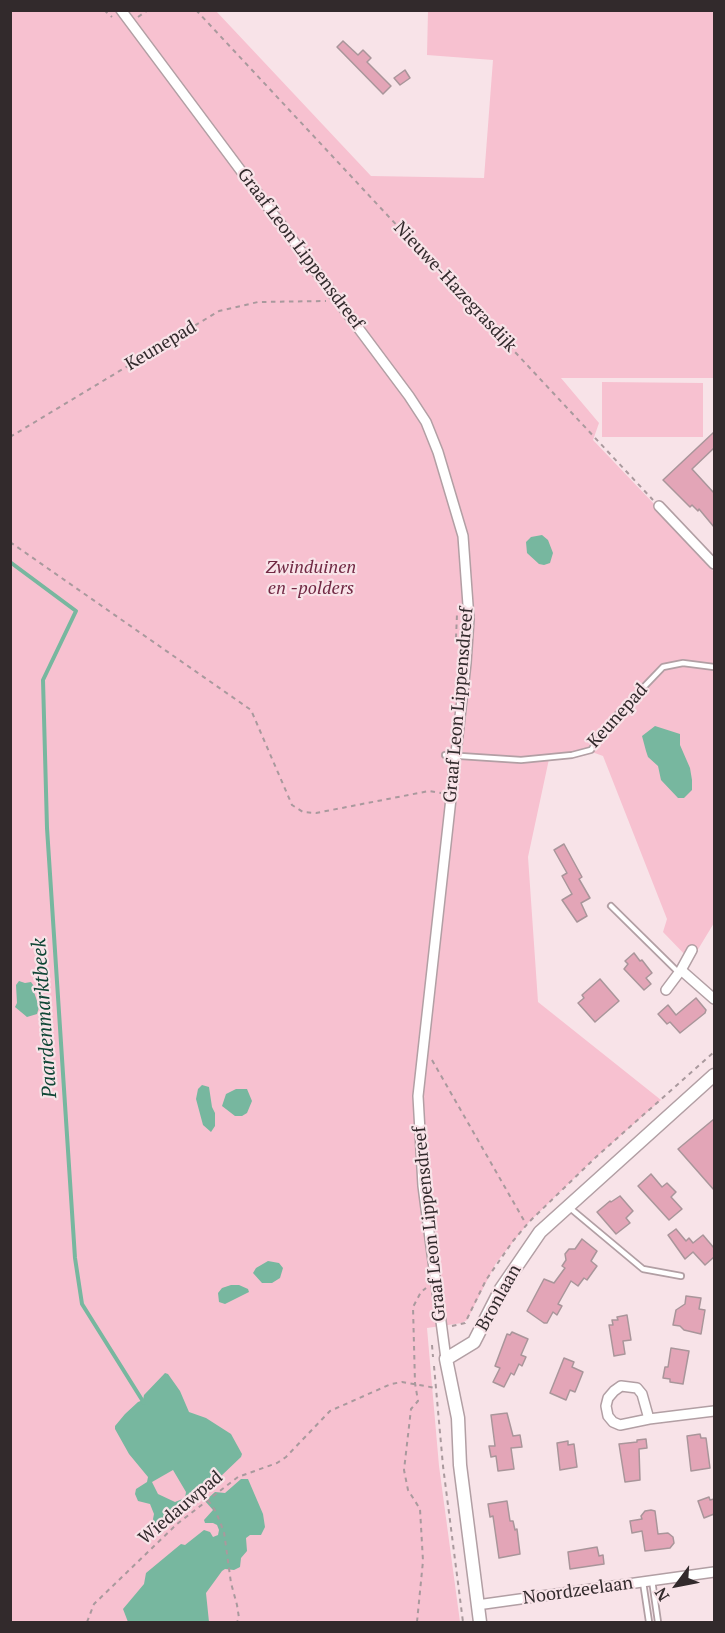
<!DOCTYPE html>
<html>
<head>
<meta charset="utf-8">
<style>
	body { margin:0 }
	#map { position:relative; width:725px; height:1633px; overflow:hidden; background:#f8e3e8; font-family:"PT Serif",serif }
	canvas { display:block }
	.frame { position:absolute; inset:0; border:12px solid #322a2c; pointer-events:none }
	.north { position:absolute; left:647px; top:1555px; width:60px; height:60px; -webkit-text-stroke:4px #f8e3e8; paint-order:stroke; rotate:238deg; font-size:16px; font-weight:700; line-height:24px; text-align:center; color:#322a2c }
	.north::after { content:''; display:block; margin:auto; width:21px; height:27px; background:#322a2c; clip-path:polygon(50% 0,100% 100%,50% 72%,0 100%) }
</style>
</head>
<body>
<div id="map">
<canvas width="725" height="1633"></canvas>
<div class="frame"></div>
<div class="north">N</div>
</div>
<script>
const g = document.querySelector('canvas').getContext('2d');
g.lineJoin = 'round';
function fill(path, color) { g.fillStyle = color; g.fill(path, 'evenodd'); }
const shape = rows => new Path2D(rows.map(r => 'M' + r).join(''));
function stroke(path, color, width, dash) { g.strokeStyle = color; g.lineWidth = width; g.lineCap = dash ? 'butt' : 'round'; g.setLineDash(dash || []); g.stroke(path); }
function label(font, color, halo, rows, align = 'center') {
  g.font = font + ' "PT Serif",serif'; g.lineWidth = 4.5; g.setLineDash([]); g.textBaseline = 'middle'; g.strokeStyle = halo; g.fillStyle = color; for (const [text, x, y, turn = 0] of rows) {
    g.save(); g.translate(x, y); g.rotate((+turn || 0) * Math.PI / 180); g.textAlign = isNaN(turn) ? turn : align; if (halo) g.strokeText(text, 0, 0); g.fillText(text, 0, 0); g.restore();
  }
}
const green = shape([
	[10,11,216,11,371,176,484,178,493,60,427,55,428,11,714,11,714,378,561,378,599,423,593,440,656,506,660,513,714,572,714,923,691,961,663,932,667,919,603,756,592,752,549,759,528,857,538,1002,661,1100,595,1158,529,1222,496,1263,467,1320,462,1323,427,1328,439,1466,460,1622,11,1622],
	[602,382,703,383,703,437,602,437]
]);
const water = shape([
	[542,535,548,540,553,553,550,563,544,565,539,564,527,553,526,542,531,537],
	[655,726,680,734,680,745,690,768,692,780,692,790,684,798,678,798,661,780,658,766,648,757,646,751,642,736],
	[19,981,25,983,31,982,36,989,34,992,39,1007,37,1014,27,1017,15,1007,17,1003,16,985],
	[202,1085,209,1087,212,1107,215,1113,215,1126,211,1132,203,1125,196,1099,198,1089],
	[236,1089,247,1089,252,1101,247,1113,242,1116,235,1116,222,1106,226,1094],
	[268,1261,279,1263,283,1268,280,1278,272,1283,262,1283,253,1273,256,1268],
	[231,1285,239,1285,248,1289,249,1292,225,1304,219,1302,218,1293,222,1288],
	[165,1373,168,1374,180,1391,189,1412,206,1418,231,1434,242,1454,241,1457,219,1478,217,1478,161,1526,155,1525,153,1519,154,1514,150,1504,138,1501,135,1494,136,1489,147,1482,148,1477,129,1454,115,1429,115,1426,125,1414,138,1402,143,1400,144,1395],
	[173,1470,186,1492,185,1498,175,1502,158,1494,152,1482],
	[241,1479,248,1479,263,1514,265,1527,261,1535,250,1535,246,1538,247,1551,241,1558,240,1567,234,1570,225,1569,222,1571,206,1593,209,1622,128,1622,123,1609,144,1584,146,1573,181,1544,185,1545,204,1530,210,1532,213,1537,218,1535,219,1530,217,1525,213,1523,205,1523,204,1520,213,1510,205,1501,215,1492,225,1493]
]);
const stream = shape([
	[10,562,76,611,43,680,47,828,75,1258,82,1304,144,1403]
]);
const building = shape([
	[343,41,358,55,363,50,371,58,367,62,391,86,383,94,337,47,343,41],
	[405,70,410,78,400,85,394,78,405,70],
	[714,432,714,448,692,469,714,493,714,527,699,509,698,511,692,505,690,507,663,480,714,432],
	[564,844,582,877,579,879,590,898,581,903,587,916,577,922,562,900,572,894,562,876,567,873,554,850,564,844],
	[634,953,640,961,642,960,652,973,646,978,651,984,644,990,624,969,628,964,625,961,634,953],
	[600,979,619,1001,595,1022,578,1003,584,998,582,995,600,979],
	[696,998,706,1010,705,1013,680,1033,670,1022,667,1024,658,1014,668,1005,676,1015,696,998],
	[714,1119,714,1190,678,1149,714,1119],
	[651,1174,662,1187,667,1183,676,1192,671,1197,682,1209,669,1220,638,1186,651,1174],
	[620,1196,633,1211,626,1218,630,1223,616,1234,597,1212,610,1201,611,1202,620,1196],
	[676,1229,686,1241,689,1238,693,1243,703,1235,714,1248,714,1257,705,1265,693,1252,685,1259,668,1235,676,1229],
	[582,1239,597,1251,591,1261,597,1266,587,1280,584,1278,578,1286,571,1281,558,1304,562,1306,557,1315,553,1312,547,1323,544,1323,527,1311,544,1279,554,1283,565,1268,562,1266,566,1260,565,1254,569,1249,575,1249,582,1239],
	[686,1296,701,1298,699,1309,705,1310,701,1334,684,1330,680,1326,673,1325,676,1310,685,1304,686,1296],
	[627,1315,631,1340,623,1341,625,1354,614,1356,609,1325,613,1325,612,1320,618,1320,617,1317,627,1315],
	[512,1332,528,1339,521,1355,526,1357,522,1366,519,1364,514,1375,511,1373,504,1387,493,1382,500,1368,495,1366,507,1334,510,1335,512,1332],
	[671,1348,689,1351,683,1384,670,1382,670,1379,663,1378,665,1367,668,1367,671,1348],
	[564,1358,574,1362,572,1367,583,1372,575,1392,570,1390,566,1400,550,1393,564,1358],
	[507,1413,513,1436,520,1435,522,1447,511,1448,514,1469,498,1471,496,1456,491,1457,489,1446,495,1446,491,1415,507,1413],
	[700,1434,701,1438,706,1438,710,1468,691,1471,687,1436,700,1434],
	[646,1439,647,1448,639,1449,640,1480,625,1482,619,1444,637,1442,637,1440,646,1439],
	[568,1441,568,1445,574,1444,577,1467,560,1470,557,1443,568,1441],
	[709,1497,710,1500,714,1499,714,1514,704,1518,698,1501,709,1497],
	[507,1501,510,1521,513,1521,515,1530,517,1529,520,1554,499,1558,493,1516,490,1517,488,1504,507,1501],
	[651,1510,655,1511,658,1534,668,1533,673,1537,674,1543,670,1548,645,1551,642,1531,632,1533,630,1521,642,1519,641,1516,645,1511,651,1510],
	[597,1547,599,1556,603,1555,604,1564,570,1569,568,1552,597,1547]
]);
const path = shape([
	[104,10,112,17],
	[196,10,653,500],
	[138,17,148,10],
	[10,437,219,311,258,302,326,301],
	[10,542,251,710,292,805,303,812,316,813,429,791,441,793],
	[456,638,457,614],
	[432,1060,526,1224],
	[452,1326,465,1323,486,1280,513,1241,529,1222,595,1158,714,1052],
	[432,1345,433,1357],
	[434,1366,443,1466,463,1622],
	[208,1500,216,1512,224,1532,231,1583,237,1605,239,1618,237,1622],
	[87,1622,94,1604,177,1524,238,1477,277,1463,286,1457,330,1411,391,1384,402,1382,436,1388],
	[417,1622,423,1561,420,1509,408,1490,404,1470,411,1409,418,1401,415,1383,413,1307,421,1292,426,1288]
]);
const service = shape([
	[445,755,521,760,572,755,591,750,614,718,663,667,683,663,714,667],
	[611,906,679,973],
	[570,1208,643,1269,681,1276],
	[652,1580,658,1622],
	[643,1582,649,1622]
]);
const minor = shape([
	[121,10,409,396,426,422,438,452,463,536,469,619,466,663,418,1096,423,1186,446,1359],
	[659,506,714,564],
	[681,970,714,999],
	[666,990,681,970,692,950],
	[649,1419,642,1394,637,1388,621,1386,614,1391,608,1398,606,1406,608,1416,613,1422,620,1425,649,1419,714,1411],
	[477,1605,714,1572]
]);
const tertiary = shape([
	[480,1622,460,1465,458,1418,446,1359,474,1342,501,1289,540,1232,714,1075]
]);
const streetNames = [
	["Graaf Leon Lippensdreef",300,249,53],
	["Nieuwe-Hazegrasdijk",455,287,47],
	["Keunepad",161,346,-31],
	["Graaf Leon Lippensdreef",459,705,-85],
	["Keunepad",618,716,-48],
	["Graaf Leon Lippensdreef",430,1224,-96],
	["Bronlaan",499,1298,-61],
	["Wiedauwpad",181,1508,-40],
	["Noordzeelaan",578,1591,-8]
];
const parkNames = [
	["Zwinduinen",311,568],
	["en -polders",311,589]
];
const waterNames = [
	["Paardenmarktbeek",45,1018,-94]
];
fill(green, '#f7c1d0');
fill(water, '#77b79f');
stroke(stream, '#77b79f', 4);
fill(building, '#e3a5b7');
stroke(building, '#a9959a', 1.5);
stroke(service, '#b29fa4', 8);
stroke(minor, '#b29fa4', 12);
stroke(tertiary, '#b29fa4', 15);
stroke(path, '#a9999d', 2, [4.5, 4.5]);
stroke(service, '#fff', 4.5);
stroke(minor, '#fff', 9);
stroke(tertiary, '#fff', 12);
label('18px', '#322a2c', '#f8e3e8', streetNames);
label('italic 18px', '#702843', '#f8e3e8', parkNames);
label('italic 20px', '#0d4534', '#f8e3e8', waterNames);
</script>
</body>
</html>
